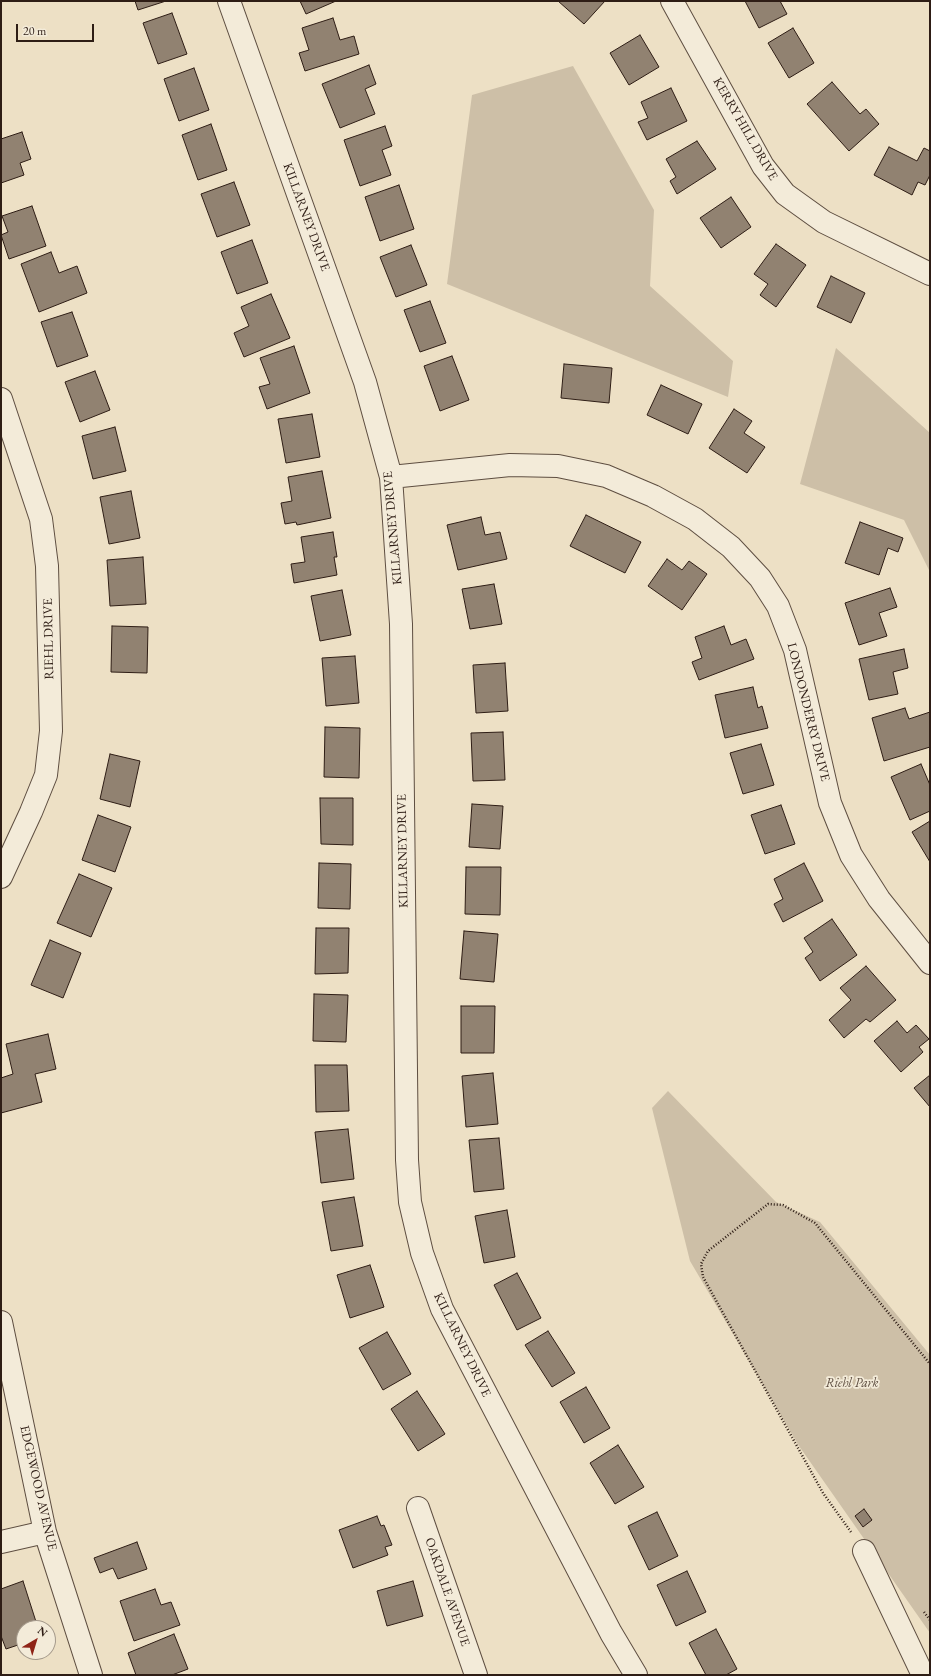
<!DOCTYPE html>
<html>
<head>
<meta charset="utf-8">
<style>
	body { margin:0 }
	#map { position:relative; width:931px; height:1676px; overflow:hidden; background:#ede0c5; font-family:"EB Garamond",serif }
	canvas { display:block }
	.frame { position:absolute; inset:0; border:2px solid #2e1d15; pointer-events:none }
	.north { position:absolute; left:16px; top:1620px; width:40px; height:40px; box-sizing:border-box; background:#f3ebd9; border:1px solid #a4998b; border-radius:50%; rotate:38deg; font-size:11px; font-weight:700; line-height:16px; text-align:center; color:#2e1d15 }
	.north::after { content:''; display:block; margin:auto; width:14px; height:18px; background:#8f2418; clip-path:polygon(50% 0,100% 100%,50% 72%,0 100%) }
	.scale { position:absolute; left:16px; top:24px; width:78px; height:18px; box-sizing:border-box; border:2px solid #2e1d15; border-top:0; padding-left:5px; font-size:12px; line-height:14px; white-space:nowrap; color:#2e1d15; -webkit-text-stroke:3px #f3ebd9; paint-order:stroke }
</style>
</head>
<body>
<div id="map">
<canvas width="931" height="1676"></canvas>
<div class="frame"></div>
<div class="north">N</div>
<div class="scale">20 m</div>
</div>
<script>
const g = document.querySelector('canvas').getContext('2d');
g.lineJoin = 'round';
function fill(path, color) { g.fillStyle = color; g.fill(path, 'evenodd'); }
const shape = rows => new Path2D(rows.map(r => 'M' + r).join(''));
function stroke(path, color, width, dash) { g.strokeStyle = color; g.lineWidth = width; g.lineCap = dash ? 'butt' : 'round'; g.setLineDash(dash || []); g.stroke(path); }
function label(font, color, halo, rows, align = 'center') {
  g.font = font + ' "EB Garamond",serif'; g.lineWidth = 3.5; g.setLineDash([]); g.textBaseline = 'middle'; g.strokeStyle = halo; g.fillStyle = color; for (const [text, x, y, turn = 0] of rows) {
    g.save(); g.translate(x, y); g.rotate((+turn || 0) * Math.PI / 180); g.textAlign = isNaN(turn) ? turn : align; if (halo) g.strokeText(text, 0, 0); g.fillText(text, 0, 0); g.restore();
  }
}
const green = shape([
	[573,66,654,210,650,286,733,361,728,397,447,284,472,95],
	[836,348,930,433,930,572,904,520,800,484],
	[668,1091,776,1202,820,1222,930,1355,930,1633,799,1446,690,1261,652,1108]
]);
const building = shape([
	[135,1,166,1,138,10,135,1],
	[300,1,336,1,306,14,300,1],
	[558,1,605,1,584,24,558,1],
	[745,1,780,1,787,14,759,28,745,1],
	[172,13,187,54,158,64,143,23,172,13],
	[333,18,340,40,354,36,359,54,305,71,299,53,309,50,302,28,333,18],
	[793,28,814,63,789,78,768,43,793,28],
	[640,35,659,67,629,85,610,53,640,35],
	[369,65,376,84,365,89,375,114,340,128,322,84,369,65],
	[194,68,209,110,179,121,164,79,194,68],
	[832,82,860,114,866,109,879,124,849,151,807,104,832,82],
	[671,88,687,121,647,140,638,122,648,118,641,102,671,88],
	[211,124,227,170,198,180,182,135,211,124],
	[385,126,392,146,382,150,391,175,360,186,344,140,385,126],
	[22,132,31,159,20,163,24,175,1,183,1,139,22,132],
	[697,141,716,169,677,194,670,181,676,177,666,159,697,141],
	[889,147,917,161,924,148,930,151,930,175,925,185,918,182,912,195,874,175,889,147],
	[234,182,250,225,217,237,201,194,234,182],
	[399,185,414,229,380,241,365,197,399,185],
	[731,197,751,227,721,248,700,218,731,197],
	[32,206,46,246,9,259,1,235,8,232,2,216,32,206],
	[252,240,268,283,237,294,221,252,252,240],
	[776,244,806,265,776,307,760,295,768,284,754,274,776,244],
	[411,245,427,285,396,297,380,257,411,245],
	[51,252,59,273,77,266,87,293,39,312,21,264,51,252],
	[831,276,865,293,851,323,817,307,831,276],
	[271,294,290,338,244,357,234,333,249,326,241,307,271,294],
	[430,301,446,343,420,352,404,310,430,301],
	[72,312,88,356,57,367,41,322,72,312],
	[294,346,310,393,267,409,259,387,270,384,260,358,294,346],
	[452,356,469,400,440,411,424,366,452,356],
	[564,364,612,368,609,403,561,398,564,364],
	[95,371,110,410,80,422,65,382,95,371],
	[661,385,702,404,688,434,647,415,661,385],
	[734,409,752,421,744,433,765,447,747,473,709,448,734,409],
	[312,414,320,457,286,463,278,419,312,414],
	[115,427,126,471,93,479,82,436,115,427],
	[322,471,331,518,297,525,296,522,285,524,281,503,292,501,288,477,322,471],
	[131,491,140,538,109,544,100,497,131,491],
	[586,515,641,542,625,573,570,546,586,515],
	[481,517,485,535,500,532,507,559,458,570,447,525,481,517],
	[860,522,903,538,898,552,888,548,879,575,845,563,860,522],
	[333,532,337,557,334,557,337,575,294,583,291,564,305,562,301,537,333,532],
	[143,557,146,604,110,606,107,560,143,557],
	[667,559,682,570,689,561,707,574,682,610,648,586,667,559],
	[494,584,502,624,470,629,462,589,494,584],
	[890,588,897,607,879,613,887,636,859,645,845,603,890,588],
	[342,590,351,635,320,641,311,596,342,590],
	[112,626,148,627,147,673,111,672,112,626],
	[724,626,731,645,746,639,754,659,699,680,692,662,702,658,695,637,724,626],
	[904,649,908,668,893,672,898,694,869,700,859,659,904,649],
	[355,656,359,703,326,706,322,658,355,656],
	[505,663,508,711,476,713,473,665,505,663],
	[753,687,758,708,762,706,768,728,725,738,715,695,753,687],
	[905,708,909,719,930,712,930,747,884,761,872,718,905,708],
	[325,727,360,728,359,778,324,777,325,727],
	[503,732,505,780,473,781,471,733,503,732],
	[761,744,774,785,743,794,730,753,761,744],
	[110,754,140,761,130,807,100,799,110,754],
	[921,764,930,785,930,811,910,820,891,777,921,764],
	[320,798,353,798,353,845,321,844,320,798],
	[472,804,503,806,500,849,469,847,472,804],
	[781,805,795,844,765,854,751,815,781,805],
	[98,815,131,827,115,872,82,860,98,815],
	[930,821,930,862,912,832,930,821],
	[319,863,351,864,350,909,318,908,319,863],
	[804,863,823,901,783,922,774,904,783,899,774,879,804,863],
	[466,867,501,867,500,915,465,914,466,867],
	[79,874,112,888,91,937,57,923,79,874],
	[832,919,857,955,820,981,805,958,813,952,804,938,832,919],
	[316,928,349,928,348,973,315,974,316,928],
	[464,931,498,934,494,982,460,979,464,931],
	[50,940,81,953,63,998,31,985,50,940],
	[866,966,896,1000,870,1022,866,1019,844,1038,829,1020,851,1000,840,988,866,966],
	[314,994,348,995,346,1042,313,1041,314,994],
	[461,1006,495,1006,494,1053,461,1053,461,1006],
	[897,1021,907,1033,916,1025,929,1039,919,1047,923,1052,901,1072,874,1041,897,1021],
	[48,1034,56,1069,35,1074,42,1102,1,1113,1,1078,13,1074,6,1044,48,1034],
	[315,1065,347,1065,349,1111,316,1112,315,1065],
	[493,1073,498,1124,466,1127,462,1076,493,1073],
	[930,1075,930,1107,914,1088,930,1075],
	[348,1129,354,1179,321,1183,315,1132,348,1129],
	[499,1138,504,1189,474,1192,469,1140,499,1138],
	[354,1197,363,1246,331,1251,322,1202,354,1197],
	[507,1210,515,1257,484,1263,475,1216,507,1210],
	[370,1265,384,1307,350,1318,337,1275,370,1265],
	[517,1273,541,1318,517,1330,494,1285,517,1273],
	[548,1331,575,1373,552,1387,525,1345,548,1331],
	[387,1332,411,1374,383,1390,359,1348,387,1332],
	[586,1387,610,1428,584,1443,560,1402,586,1387],
	[417,1391,445,1434,418,1451,391,1409,417,1391],
	[618,1445,644,1487,615,1504,590,1463,618,1445],
	[864,1509,872,1520,863,1527,855,1516,864,1509],
	[657,1512,678,1556,649,1570,628,1526,657,1512],
	[377,1516,381,1526,384,1525,392,1545,385,1547,388,1555,353,1568,339,1530,377,1516],
	[137,1542,147,1569,118,1579,113,1568,100,1573,94,1558,137,1542],
	[687,1571,706,1612,676,1626,657,1585,687,1571],
	[23,1581,38,1628,24,1628,24,1643,6,1649,1,1636,1,1589,23,1581],
	[413,1581,423,1616,387,1626,377,1591,413,1581],
	[155,1589,161,1605,171,1602,180,1625,134,1641,120,1601,155,1589],
	[716,1629,737,1669,726,1675,706,1675,689,1643,716,1629],
	[174,1634,188,1669,172,1675,136,1675,128,1653,174,1634]
]);
const path = shape([
	[851,1532,823,1493,703,1277,701,1264,708,1251,768,1204,783,1205,815,1223,930,1364],
	[924,1612,930,1620]
]);
const minor = shape([
	[229,1,365,382,391,477,401,624,407,1160,410,1202,422,1253,442,1309,611,1633,636,1675],
	[672,1,763,166,785,194,824,222,930,274],
	[1,399,41,519,47,566,51,731,46,775,31,812,1,877],
	[391,477,510,465,558,466,606,476,653,496,695,519,731,547,760,578,778,606,795,650,830,803,851,855,879,899,930,963],
	[1,1322,45,1532,91,1675],
	[418,1508,476,1675],
	[1,1542,45,1532],
	[864,1551,923,1675]
]);
const streetNames = [
	["KERRY HILL DRIVE",745,129,60],
	["KILLARNEY DRIVE",306,217,70],
	["KILLARNEY DRIVE",393,528,-95],
	["RIEHL DRIVE",49,639,-91],
	["LONDONDERRY DRIVE",808,712,76],
	["KILLARNEY DRIVE",403,851,-91],
	["KILLARNEY DRIVE",462,1345,64],
	["EDGEWOOD AVENUE",38,1488,77],
	["OAKDALE AVENUE",447,1592,71]
];
const parkNames = [
	["Riehl Park",852,1383]
];
fill(green, '#cdbfa7');
fill(building, '#918271');
stroke(building, '#2e1d15', 1);
stroke(minor, '#5e4e41', 24);
stroke(path, '#2e1d15', 2.5, [1, 2]);
stroke(minor, '#f3ebd9', 22);
label('13px', '#2e1d15', '#f3ebd9', streetNames);
label('italic 13px', '#5e4e41', '#f3ebd9', parkNames);
</script>
</body>
</html>
